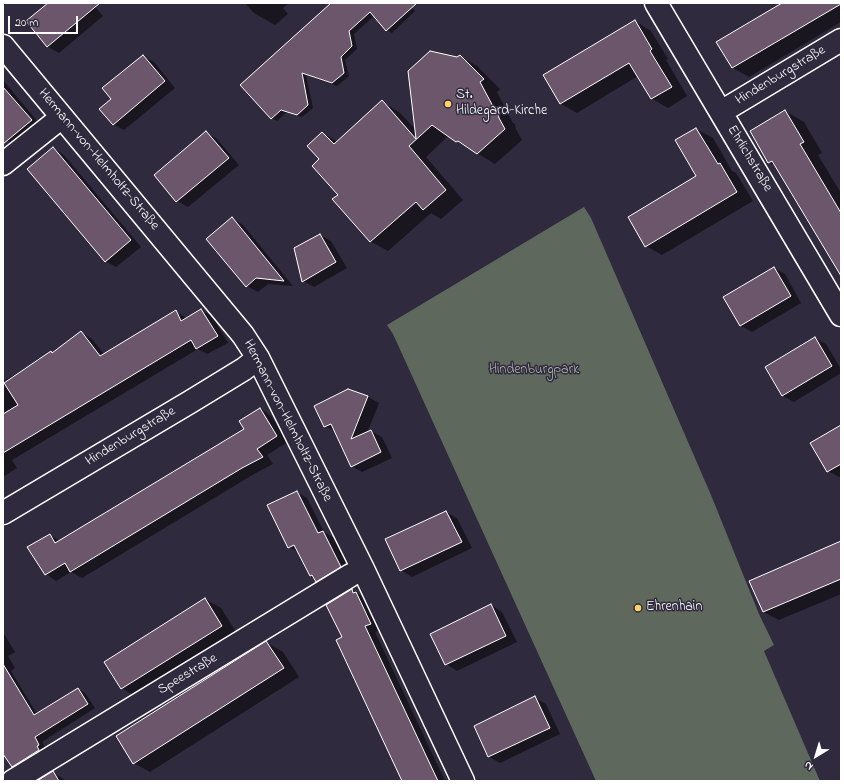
<!DOCTYPE html>
<html>
<head>
<meta charset="utf-8">
<style>
	body { margin:0 }
	#map { position:relative; width:844px; height:784px; overflow:hidden; background:#2f2a3d; font-family:"Indie Flower",sans-serif }
	canvas { display:block }
	.frame { position:absolute; inset:0; border:4px solid #fff; pointer-events:none }
	.north { position:absolute; left:796px; top:736px; width:40px; height:40px; -webkit-text-stroke:3px #2f2a3d; paint-order:stroke; rotate:218deg; font-size:11px; font-weight:700; line-height:16px; text-align:center; color:#fff }
	.north::after { content:''; display:block; margin:auto; width:14px; height:18px; background:#fff; clip-path:polygon(50% 0,100% 100%,50% 72%,0 100%) }
	.scale { position:absolute; left:8px; top:16px; width:70px; height:18px; box-sizing:border-box; border:2px solid #fff; border-top:0; padding-left:5px; font-size:12px; line-height:14px; white-space:nowrap; color:#fff; -webkit-text-stroke:3px #2f2a3d; paint-order:stroke }
</style>
</head>
<body>
<div id="map">
<canvas width="844" height="784"></canvas>
<div class="frame"></div>
<div class="north">N</div>
<div class="scale">20 m</div>
</div>
<script>
const g = document.querySelector('canvas').getContext('2d');
g.lineJoin = 'round';
function fill(path, color) { g.fillStyle = color; g.fill(path, 'evenodd'); }
const shape = rows => new Path2D(rows.map(r => 'M' + r).join(''));
function stroke(path, color, width, dash) { g.strokeStyle = color; g.lineWidth = width; g.lineCap = dash ? 'butt' : 'round'; g.setLineDash(dash || []); g.stroke(path); }
function label(font, color, halo, rows, align = 'center') {
  g.font = font + ' "Indie Flower",sans-serif'; g.lineWidth = 3; g.setLineDash([]); g.textBaseline = 'middle'; g.strokeStyle = halo; g.fillStyle = color; for (const [text, x, y, turn = 0] of rows) {
    g.save(); g.translate(x, y); g.rotate((+turn || 0) * Math.PI / 180); g.textAlign = isNaN(turn) ? turn : align; if (halo) g.strokeText(text, 0, 0); g.fillText(text, 0, 0); g.restore();
  }
}
const green = shape([
	[584,207,591,218,711,495,759,614,774,645,764,651,820,781,596,781,393,334,387,325]
]);
const shadow = shape([
	[49,3,92,3,103,16,59,53,48,47,27,21],
	[245,3,289,3,283,8,288,14,275,25,254,13],
	[333,3,408,3,415,11,392,33,387,30,374,16,354,34,357,49,345,60,349,76,337,86,306,75,313,108,302,117,287,112,277,121,272,118,242,85],
	[784,3,841,3,841,22,749,77,733,68,718,42],
	[635,21,651,31,668,59,666,60,687,96,668,108,651,98,638,76,577,113,561,104,544,75],
	[143,56,154,62,175,88,124,130,113,124],
	[460,56,477,66,500,89,497,92,513,123,515,124,516,129,522,140,495,164,457,141,448,136,426,157,463,200,441,219,431,213,388,251,370,241,339,195,321,159,322,133,338,142,382,102,399,112,416,130,457,58],
	[3,80,42,127,18,147,7,140,3,136],
	[785,111,804,122,822,153,818,155,841,193,841,274,777,167,769,162],
	[696,129,713,138,732,171,736,173,753,201,662,255,646,246,698,177,676,141],
	[206,133,217,139,239,165,188,207,177,201],
	[54,148,64,155,141,247,116,267,105,261],
	[233,219,243,225,293,286,268,284,258,292,247,286],
	[320,235,331,241,347,268,314,287,303,281],
	[774,268,785,274,801,303,752,332,741,326,725,297],
	[201,310,212,316,228,343,207,354,198,349,12,460,17,468,3,477,3,381,12,376,14,377,51,352,53,353,81,332,92,339,104,354,176,312,187,318],
	[815,338,826,344,841,369,841,373,794,402,783,396,766,367],
	[348,390,368,397,379,403,367,433,371,431,382,437,392,458,362,472,351,466,336,432,325,426],
	[261,409,271,416,288,442,267,455,273,464,254,474,82,578,71,572,56,581,46,574,50,535,60,541,245,430],
	[841,425,841,476,839,477,828,471],
	[297,492,307,498,324,532,334,538,351,573,327,587,316,581,315,578,310,576,299,553,289,547],
	[446,512,457,518,472,548,412,577,401,570,386,540],
	[841,542,841,594,779,620,763,612],
	[352,590,367,599,381,630,375,632,445,781,403,781,343,638],
	[205,599,221,608,238,635,138,698,122,688,105,662],
	[491,605,502,612,517,642,457,671,446,664],
	[3,632,15,652,8,656,15,668,11,671,37,714,78,689,85,693,95,708,42,742,46,749,20,771,12,766,3,752],
	[266,642,283,652,299,677,150,772,134,763],
	[535,698,546,704,560,734,500,763,489,757,475,726],
	[53,773,64,779,65,781,39,781]
]);
const building = shape([
	[48,3,100,3,47,47,26,21,48,3],
	[331,3,417,3,386,31,370,12,349,31,352,46,341,57,344,73,332,83,302,73,308,105,297,115,281,110,271,119,240,85,331,3],
	[782,3,841,3,841,4,732,68,716,42,782,3],
	[635,20,652,49,650,51,672,87,651,99,629,63,560,104,543,75,635,20],
	[430,51,457,57,460,55,484,79,480,82,496,112,498,113,499,118,505,129,477,154,458,141,456,142,432,125,409,146,446,190,423,210,416,202,370,242,332,199,338,195,312,166,319,159,307,146,322,132,334,144,382,100,416,139,408,71,430,51],
	[143,55,165,81,113,125,99,109,111,99,102,88,143,55],
	[3,87,32,120,3,144,3,87],
	[785,110,804,142,800,144,841,213,841,276,772,161,768,163,750,131,785,110],
	[696,128,718,164,720,163,737,192,645,247,628,217,696,176,675,140,696,128],
	[206,131,229,158,176,202,154,175,206,131],
	[53,147,131,240,105,262,27,169,53,147],
	[232,217,284,281,256,278,246,287,206,239,232,217],
	[320,234,336,262,302,282,294,248,320,234],
	[774,267,791,296,740,326,723,297,774,267],
	[201,309,218,336,196,349,191,340,3,453,3,414,18,405,4,383,51,351,52,353,81,331,100,356,176,310,181,321,201,309],
	[815,337,832,366,782,396,765,367,815,337],
	[348,389,368,396,351,439,371,430,381,452,351,467,331,424,324,427,314,406,348,389],
	[260,408,277,436,257,449,263,457,242,468,70,572,65,563,45,575,27,547,50,534,55,543,244,429,239,421,260,408],
	[841,425,841,464,827,472,810,443,841,425],
	[297,491,318,533,323,531,341,567,316,582,312,575,310,576,294,545,288,548,267,505,297,491],
	[446,511,462,542,400,571,385,539,446,511],
	[841,541,841,579,763,612,749,581,841,541],
	[352,589,353,593,356,592,371,624,365,626,438,781,402,781,336,640,342,637,326,605,352,589],
	[205,598,222,626,121,689,104,662,205,598],
	[491,604,506,636,445,665,430,634,491,604],
	[266,641,284,668,133,764,116,736,266,641],
	[3,664,34,715,78,688,88,704,35,737,39,745,37,746,39,750,12,767,3,754,3,664],
	[535,696,550,728,488,757,474,726,535,696],
	[53,771,59,781,37,781,53,771]
]);
const minor = shape([
	[656,3,841,315],
	[3,46,243,335,258,358,363,569,463,781],
	[721,112,841,40],
	[3,164,62,117],
	[3,513,190,402,244,369,258,358],
	[13,781,351,575,363,569]
]);
const markers = [
	[448,104,4,"#ffd166"],
	[638,608,4,"#ffd166"]
];
const streetNames = [
	["Hindenburgstraße",781,76,-31],
	["Ehrlichstraße",749,159,59],
	["Hermann-von-Helmholtz-Straße",98,160,50],
	["Hermann-von-Helmholtz-Straße",287,421,63],
	["Hindenburgstraße",131,437,-31],
	["Speestraße",188,675,-31]
];
const poiNames = [
	["St.",456,96],
	["Hildegard-Kirche",456,112],
	["Ehrenhain",646,608]
];
const parkNames = [
	["Hindenburgpark",534,371]
];
fill(green, '#5e685c');
fill(shadow, '#0007');
fill(building, '#6c566b');
stroke(building, '#fff', 1);
stroke(minor, '#fff', 25);
stroke(minor, '#2f2a3d', 22);
for (const [x, y, r, color] of markers) { const dot = new Path2D(); dot.arc(x, y, r, 0, 2 * Math.PI); g.fillStyle = color; g.fill(dot); stroke(dot, '#2f2a3d', 1.5); }
label('14px', '#fff', '#2f2a3d', streetNames);
label('14px', '#fff', '#2f2a3d', poiNames, 'left');
label('14px', '#aeb4ae', '#2f2a3d', parkNames);
</script>
</body>
</html>
